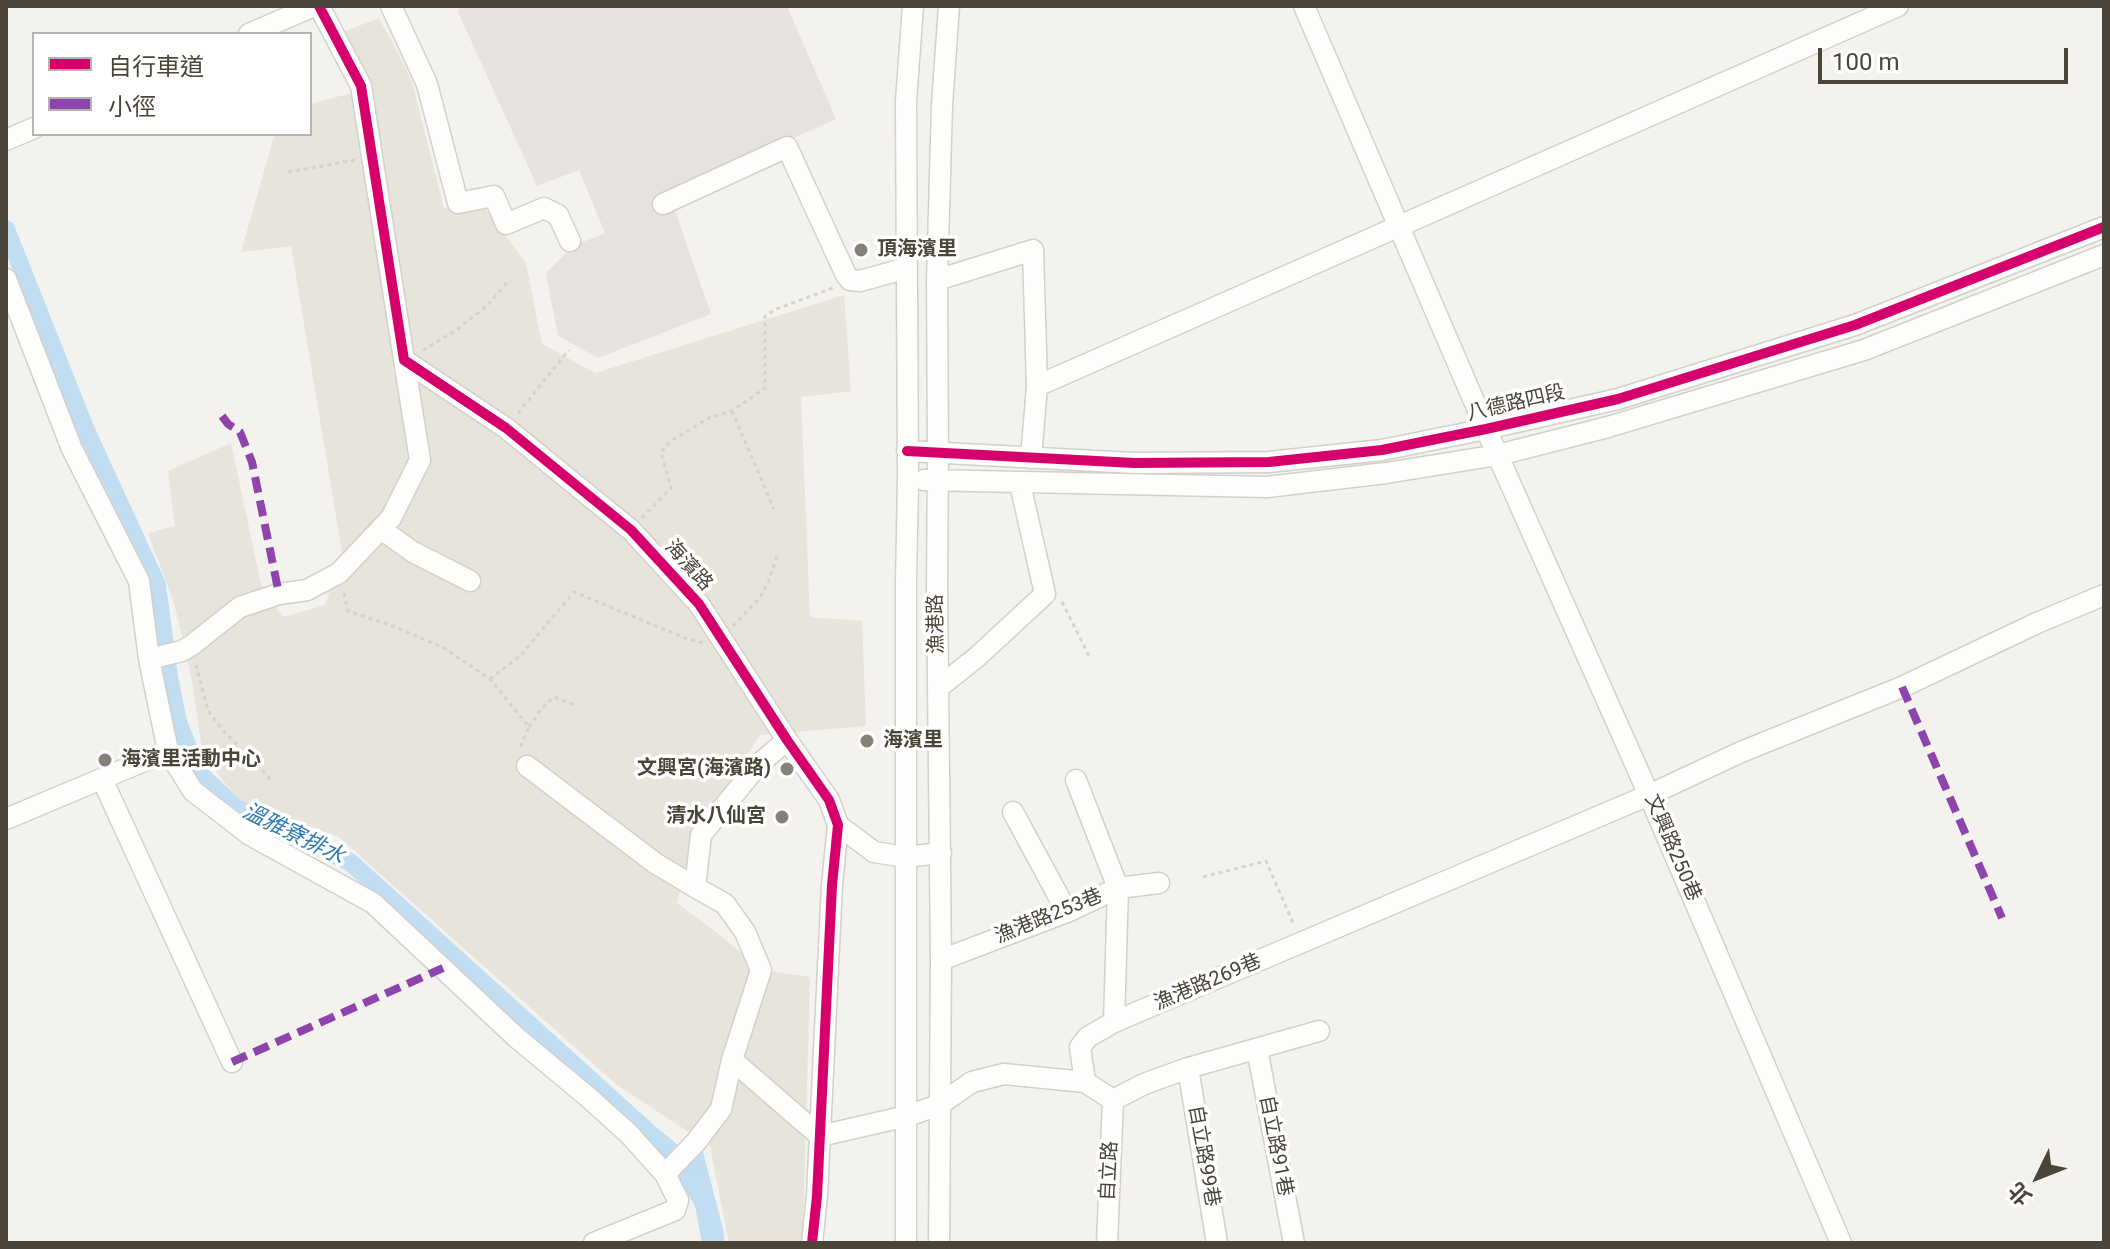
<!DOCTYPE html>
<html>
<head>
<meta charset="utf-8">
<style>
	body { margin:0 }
	#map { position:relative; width:2110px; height:1249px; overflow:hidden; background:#f4f2ee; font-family:Roboto,"Noto Sans TC",sans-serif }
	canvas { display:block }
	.frame { position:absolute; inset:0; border:8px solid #4b4439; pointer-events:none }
	.legend { position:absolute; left:32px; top:32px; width:280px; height:104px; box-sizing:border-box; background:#fff; border:2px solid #b7b4b0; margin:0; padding:10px 14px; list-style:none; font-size:24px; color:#4b4439 }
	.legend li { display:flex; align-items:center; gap:16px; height:40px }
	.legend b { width:40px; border:2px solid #b7b4b0 }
	.north { position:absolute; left:1998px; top:1137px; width:80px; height:80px; -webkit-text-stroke:6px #fff; paint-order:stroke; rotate:227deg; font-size:22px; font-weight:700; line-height:32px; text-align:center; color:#4b4439 }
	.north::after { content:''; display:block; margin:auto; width:28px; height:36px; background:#4b4439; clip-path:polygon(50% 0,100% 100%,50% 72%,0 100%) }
	.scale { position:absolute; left:1818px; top:48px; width:250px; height:36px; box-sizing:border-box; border:4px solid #4b4439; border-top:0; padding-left:10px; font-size:24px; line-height:28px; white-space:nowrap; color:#4b4439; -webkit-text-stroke:6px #fff; paint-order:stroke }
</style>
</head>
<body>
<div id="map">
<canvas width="2110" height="1249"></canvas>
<div class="frame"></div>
<ul class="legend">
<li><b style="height:10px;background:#d6006c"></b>自行車道</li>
<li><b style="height:10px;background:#8e44ad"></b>小徑</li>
</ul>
<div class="north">北</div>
<div class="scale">100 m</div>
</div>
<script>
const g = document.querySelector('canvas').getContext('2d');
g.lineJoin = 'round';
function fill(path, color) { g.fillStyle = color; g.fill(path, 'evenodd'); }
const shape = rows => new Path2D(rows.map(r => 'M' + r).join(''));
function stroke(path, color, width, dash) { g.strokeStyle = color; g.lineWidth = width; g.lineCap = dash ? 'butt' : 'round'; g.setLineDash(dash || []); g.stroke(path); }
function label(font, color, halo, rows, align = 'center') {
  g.font = font + ' Roboto,"Noto Sans TC",sans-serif'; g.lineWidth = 7; g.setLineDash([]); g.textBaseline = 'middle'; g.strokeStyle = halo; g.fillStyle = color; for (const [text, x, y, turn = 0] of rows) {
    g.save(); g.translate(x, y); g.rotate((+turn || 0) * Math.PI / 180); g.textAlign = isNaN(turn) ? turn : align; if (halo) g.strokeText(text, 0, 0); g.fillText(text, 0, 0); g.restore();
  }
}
const residential = shape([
	[379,18,411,78,444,208,481,203,526,263,542,344,595,373,844,295,851,391,801,397,810,617,862,621,866,726,760,735,694,836,677,903,720,935,761,970,810,977,803,1228,808,1243,729,1243,710,1146,617,1085,339,837,243,804,203,757,192,681,175,606,148,533,175,526,168,471,231,443,262,589,283,617,325,605,342,553,291,246,241,252,273,140,276,134,310,134,310,104,374,87,343,32]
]);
const industrial = shape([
	[466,6,787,6,836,119,669,194,711,314,598,358,558,336,546,273,573,246,605,233,579,170,537,186,457,10]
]);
const water = shape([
	[702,1148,723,1229,725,1243,702,1243,695,1206,676,1176]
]);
const canal = shape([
	[6,229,85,428,157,585,169,677,178,722,198,772,236,808,350,862,648,1132,689,1166]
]);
const path = shape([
	[288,172,355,160],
	[423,350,455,331,488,305,509,280],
	[732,411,774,509],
	[518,413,569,350],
	[642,518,671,488,661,452,671,441,709,418,732,411,765,388,765,316,776,309,833,288],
	[344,593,348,611,393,626,444,648,490,679,529,727,521,745,522,750],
	[1062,602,1089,656],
	[733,626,759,599,768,583,777,556],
	[196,665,208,711,223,730,270,779],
	[490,679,520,656,574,592,685,638,703,643],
	[529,727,542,708,554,697,574,705],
	[1203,877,1266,861,1294,925]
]);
const minor = shape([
	[319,6,361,86,404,360,506,428,631,530,699,604,787,740,829,800,838,825,832,885,817,1196,812,1243],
	[391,6,427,84,458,203,494,196,506,224,544,208,558,215,570,241],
	[1304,6,1486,429,1649,795,1841,1243],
	[249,34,314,6],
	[6,140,34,128],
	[663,204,787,147,846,275,850,280,860,281,907,268],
	[6,279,72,449,139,581,149,659,168,751,193,791,250,835,373,903,517,1038,588,1097,629,1134,665,1174,678,1200,675,1210,594,1243],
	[937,280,1033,250,1037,386,1031,458],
	[1037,386,1898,6],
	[907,451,1134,463,1269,462,1382,450,1486,429,1618,399,1855,325,2104,227],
	[924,480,1267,487,1386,473,1498,455,1608,427,1864,350,2104,255],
	[381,529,413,552,470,581],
	[149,659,182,651,192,645,240,607,279,594,307,590,339,573,391,518,420,460,404,360],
	[938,688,977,657,1045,594,1020,484],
	[527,766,655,863,695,887],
	[102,779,232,1062],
	[1076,780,1118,888,1114,1022],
	[1013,812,1067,912],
	[6,819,168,751],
	[838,825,874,852,906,857,941,853],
	[941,960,1067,912,1118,888,1159,883],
	[1257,1049,1294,1243],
	[732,1060,820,1136],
	[1188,1068,1217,1243],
	[1085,1082,1080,1047,1088,1037,1114,1022,1649,795,1741,752,1902,687,2037,623,2104,595],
	[1113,1100,1144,1084,1188,1068,1319,1031],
	[820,1136,907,1116,939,1105,972,1082,1004,1074,1085,1082,1113,1100],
	[665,1174,696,1142,721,1109,732,1060,761,970,745,932,725,904,695,887,701,835,757,766,787,740],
	[906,1243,906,583,908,478,906,101,913,6],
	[939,1243,941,960,937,586,938,453,937,280,942,105,949,6],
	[1107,1243,1113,1100]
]);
const quiet = shape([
	[222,416,228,424,240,432,252,462,279,594],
	[1902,687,2002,918],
	[232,1062,443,968]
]);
const cycleway = shape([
	[319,6,361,86,404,360,506,428,631,530,699,604,787,740,829,800,838,825,832,885,817,1196,812,1243],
	[907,451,1134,463,1269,462,1382,450,1486,429,1618,399,1855,325,2104,227]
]);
const markers = [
	[861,250,8,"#868178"],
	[867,741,8,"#868178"],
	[105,760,8,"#868178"],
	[787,769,8,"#868178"],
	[782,817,8,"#868178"]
];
const poiNames = [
	["頂海濱里",877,250],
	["海濱里",883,741],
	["海濱里活動中心",121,760],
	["文興宮(海濱路)",771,769,"right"],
	["清水八仙宮",766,817,"right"]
];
const streetNames = [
	["八德路四段",1516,404,-13],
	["海濱路",688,566,48],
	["漁港路",937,624,-91],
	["文興路250巷",1672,848,67],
	["漁港路253巷",1049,917,-22],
	["漁港路269巷",1208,983,-23],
	["自立路91巷",1275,1146,79],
	["自立路99巷",1203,1156,80],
	["自立路",1110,1171,-87]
];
const waterNames = [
	["溫雅寮排水",293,835,26]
];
fill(residential, '#e7e4dc');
fill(industrial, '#e6e2de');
fill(water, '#c0ddf1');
stroke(canal, '#c0ddf1', 18);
stroke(minor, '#d2d0cb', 23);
stroke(path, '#d3d2cc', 3, [4, 4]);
stroke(minor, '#fdfdfc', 20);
stroke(quiet, '#8e44ad', 8, [16, 8]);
stroke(cycleway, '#d6006c', 10);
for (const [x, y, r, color] of markers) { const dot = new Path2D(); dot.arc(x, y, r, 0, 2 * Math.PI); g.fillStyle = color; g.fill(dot); stroke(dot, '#fff', 3); }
label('bold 20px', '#4b4439', '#fff', poiNames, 'left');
label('20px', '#4b4439', '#fff', streetNames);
label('italic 22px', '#2e7ab2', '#fff', waterNames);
</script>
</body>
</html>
